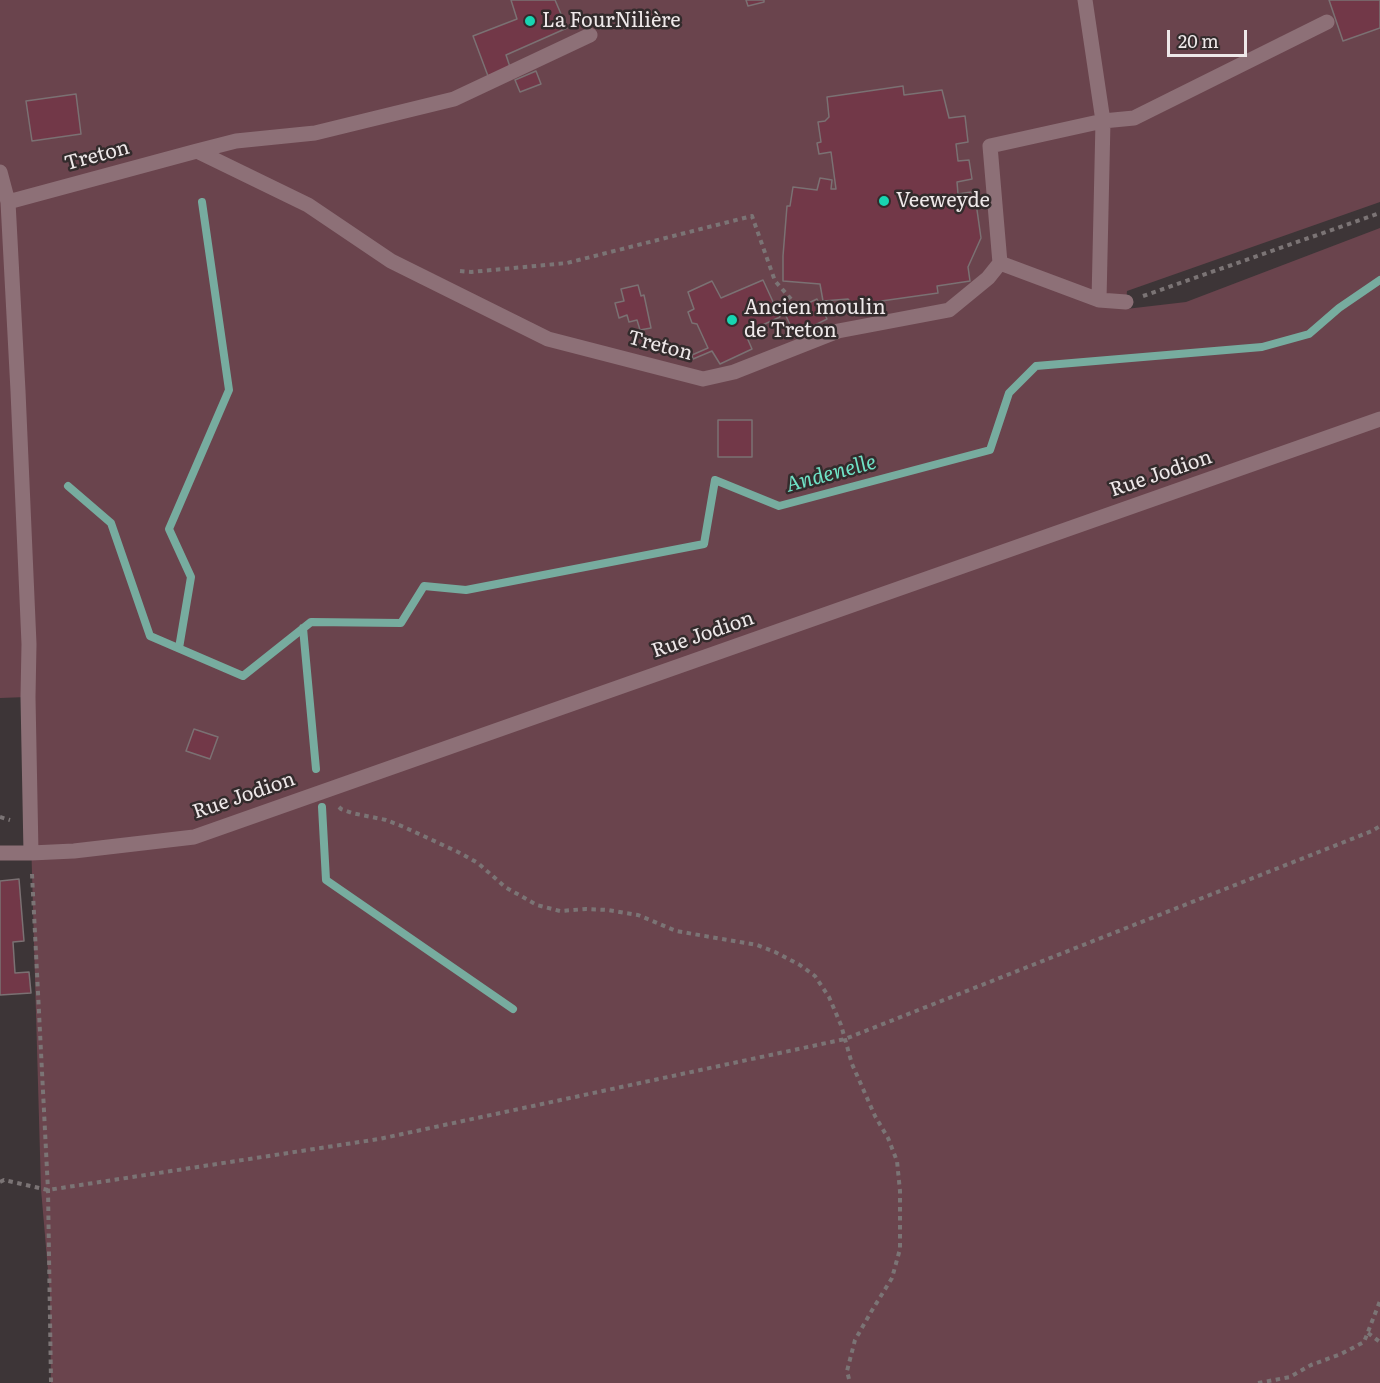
<!DOCTYPE html>
<html>
<head>
<meta charset="utf-8">
<style>
	body { margin:0 }
	#map { position:relative; width:1380px; height:1383px; overflow:hidden; background:#3d3537; font-family:Literata,serif }
	canvas { display:block }
	.scale { position:absolute; left:1167px; top:30px; width:80px; height:27px; box-sizing:border-box; border:3px solid #eee8e9; border-top:0; padding-left:8px; font-size:18px; line-height:21px; white-space:nowrap; color:#eee8e9; -webkit-text-stroke:4px #332b2c; paint-order:stroke }
</style>
</head>
<body>
<div id="map">
<canvas width="1380" height="1383"></canvas>
<div class="scale">20 m</div>
</div>
<script>
const g = document.querySelector('canvas').getContext('2d');
g.lineJoin = 'round';
function fill(path, color) { g.fillStyle = color; g.fill(path, 'evenodd'); }
const shape = rows => new Path2D(rows.map(r => 'M' + r).join(''));
function stroke(path, color, width, dash) { g.strokeStyle = color; g.lineWidth = width; g.lineCap = dash ? 'butt' : 'round'; g.setLineDash(dash || []); g.stroke(path); }
function label(font, color, halo, rows, align = 'center') {
  g.font = font + ' Literata,serif'; g.lineWidth = 5; g.setLineDash([]); g.textBaseline = 'middle'; g.strokeStyle = halo; g.fillStyle = color; for (const [text, x, y, turn = 0] of rows) {
    g.save(); g.translate(x, y); g.rotate((+turn || 0) * Math.PI / 180); g.textAlign = isNaN(turn) ? turn : align; if (halo) g.strokeText(text, 0, 0); g.fillText(text, 0, 0); g.restore();
  }
}
const green = shape([
	[0,0,1380,0,1380,202,1127,291,1126,302,1126,309,1186,302,1380,228,1380,1383,51,1383,50,1294,41,1189,27,697,0,698]
]);
const stream = shape([
	[68,486,111,523,150,636,243,676,311,622,401,623,424,586,466,590,704,544,715,480,779,506,990,450,1009,393,1036,366,1262,347,1309,334,1339,308,1380,280],
	[303,628,316,769],
	[179,648,191,577,169,529,229,390,202,202],
	[322,807,326,880,513,1009]
]);
const building = shape([
	[511,0,555,0,567,28,506,55,510,67,488,76,473,36,517,19,511,0],
	[746,0,764,0,764,2,748,6,746,0],
	[1329,0,1380,0,1380,28,1343,41,1329,0],
	[536,71,541,84,520,92,515,80,536,71],
	[903,86,904,95,942,90,949,118,965,116,968,142,956,144,958,161,969,160,972,179,957,182,958,194,971,192,975,196,981,238,968,267,970,281,937,286,938,293,853,305,848,299,823,301,820,284,783,281,783,256,787,206,790,206,793,187,817,190,820,178,832,180,831,189,836,189,831,152,819,154,817,143,821,142,818,122,825,121,829,117,827,97,903,86],
	[76,94,81,134,32,141,26,101,76,94],
	[763,280,780,317,745,333,752,349,720,364,712,351,693,359,692,355,708,348,697,324,692,323,688,312,694,309,688,292,712,281,721,298,763,280],
	[638,285,641,296,644,295,651,328,640,330,637,320,629,322,627,315,619,318,615,303,624,301,621,289,638,285],
	[817,299,827,319,795,335,785,314,817,299],
	[718,420,752,420,752,457,718,457,718,420],
	[194,729,218,737,210,759,186,751,194,729],
	[19,879,24,941,13,942,15,973,29,972,31,993,0,995,0,881,19,879]
]);
const path = shape([
	[460,271,471,272,567,263,752,216,775,281,791,299],
	[1143,296,1380,213],
	[339,807,341,809,352,813,386,820,404,827,458,852,478,863,505,887,537,905,560,911,586,909,608,910,638,915,676,931,757,945,775,952,800,965,815,976,829,997,841,1025,852,1064,875,1116,888,1138,897,1161,900,1191,900,1249,892,1278,871,1312,855,1340,847,1371,850,1383],
	[0,817,10,820],
	[32,874,48,1190,51,1383],
	[0,1182,4,1180,48,1190,379,1139,845,1039,1372,831,1380,826],
	[1368,1333,1380,1342],
	[1258,1383,1290,1377,1311,1365,1341,1354,1364,1342,1380,1301]
]);
const minor = shape([
	[1085,0,1103,121,1099,300],
	[197,151,236,141,315,133,454,99,590,35],
	[0,172,8,202,18,391,29,644,28,697,31,853],
	[8,202,197,151,308,205,391,261,548,339,703,379,734,372,838,331,949,310,988,278,1000,263,1099,300,1126,302],
	[1000,263,990,146,1103,121,1134,118,1327,22],
	[0,853,31,853,74,851,194,837,1380,419]
]);
const markers = [
	[530,21,6,"#18d5b2"],
	[884,201,6,"#18d5b2"],
	[732,320,6,"#18d5b2"]
];
const poiNames = [
	["La FourNilière",542,21],
	["Veeweyde",896,201],
	["Ancien moulin",744,308],
	["de Treton",744,331]
];
const streetNames = [
	["Treton",97,156,-15],
	["Treton",660,346,15],
	["Rue Jodion",1161,474,-19],
	["Rue Jodion",703,635,-19],
	["Rue Jodion",244,796,-19]
];
const waterNames = [
	["Andenelle",831,474,-15]
];
fill(green, '#6a444d');
stroke(stream, '#77ac9f', 8);
fill(building, '#723848');
stroke(building, '#7b7173', 1.5);
stroke(path, '#7b7475', 4, [4.5, 4.5]);
stroke(minor, '#8d7077', 15);
for (const [x, y, r, color] of markers) { const dot = new Path2D(); dot.arc(x, y, r, 0, 2 * Math.PI); g.fillStyle = color; g.fill(dot); stroke(dot, '#332b2c', 2); }
label('20px', '#eee8e9', '#332b2c', poiNames, 'left');
label('20px', '#eee8e9', '#332b2c', streetNames);
label('italic 21px', '#6fe2c6', '#332b2c', waterNames);
</script>
</body>
</html>
